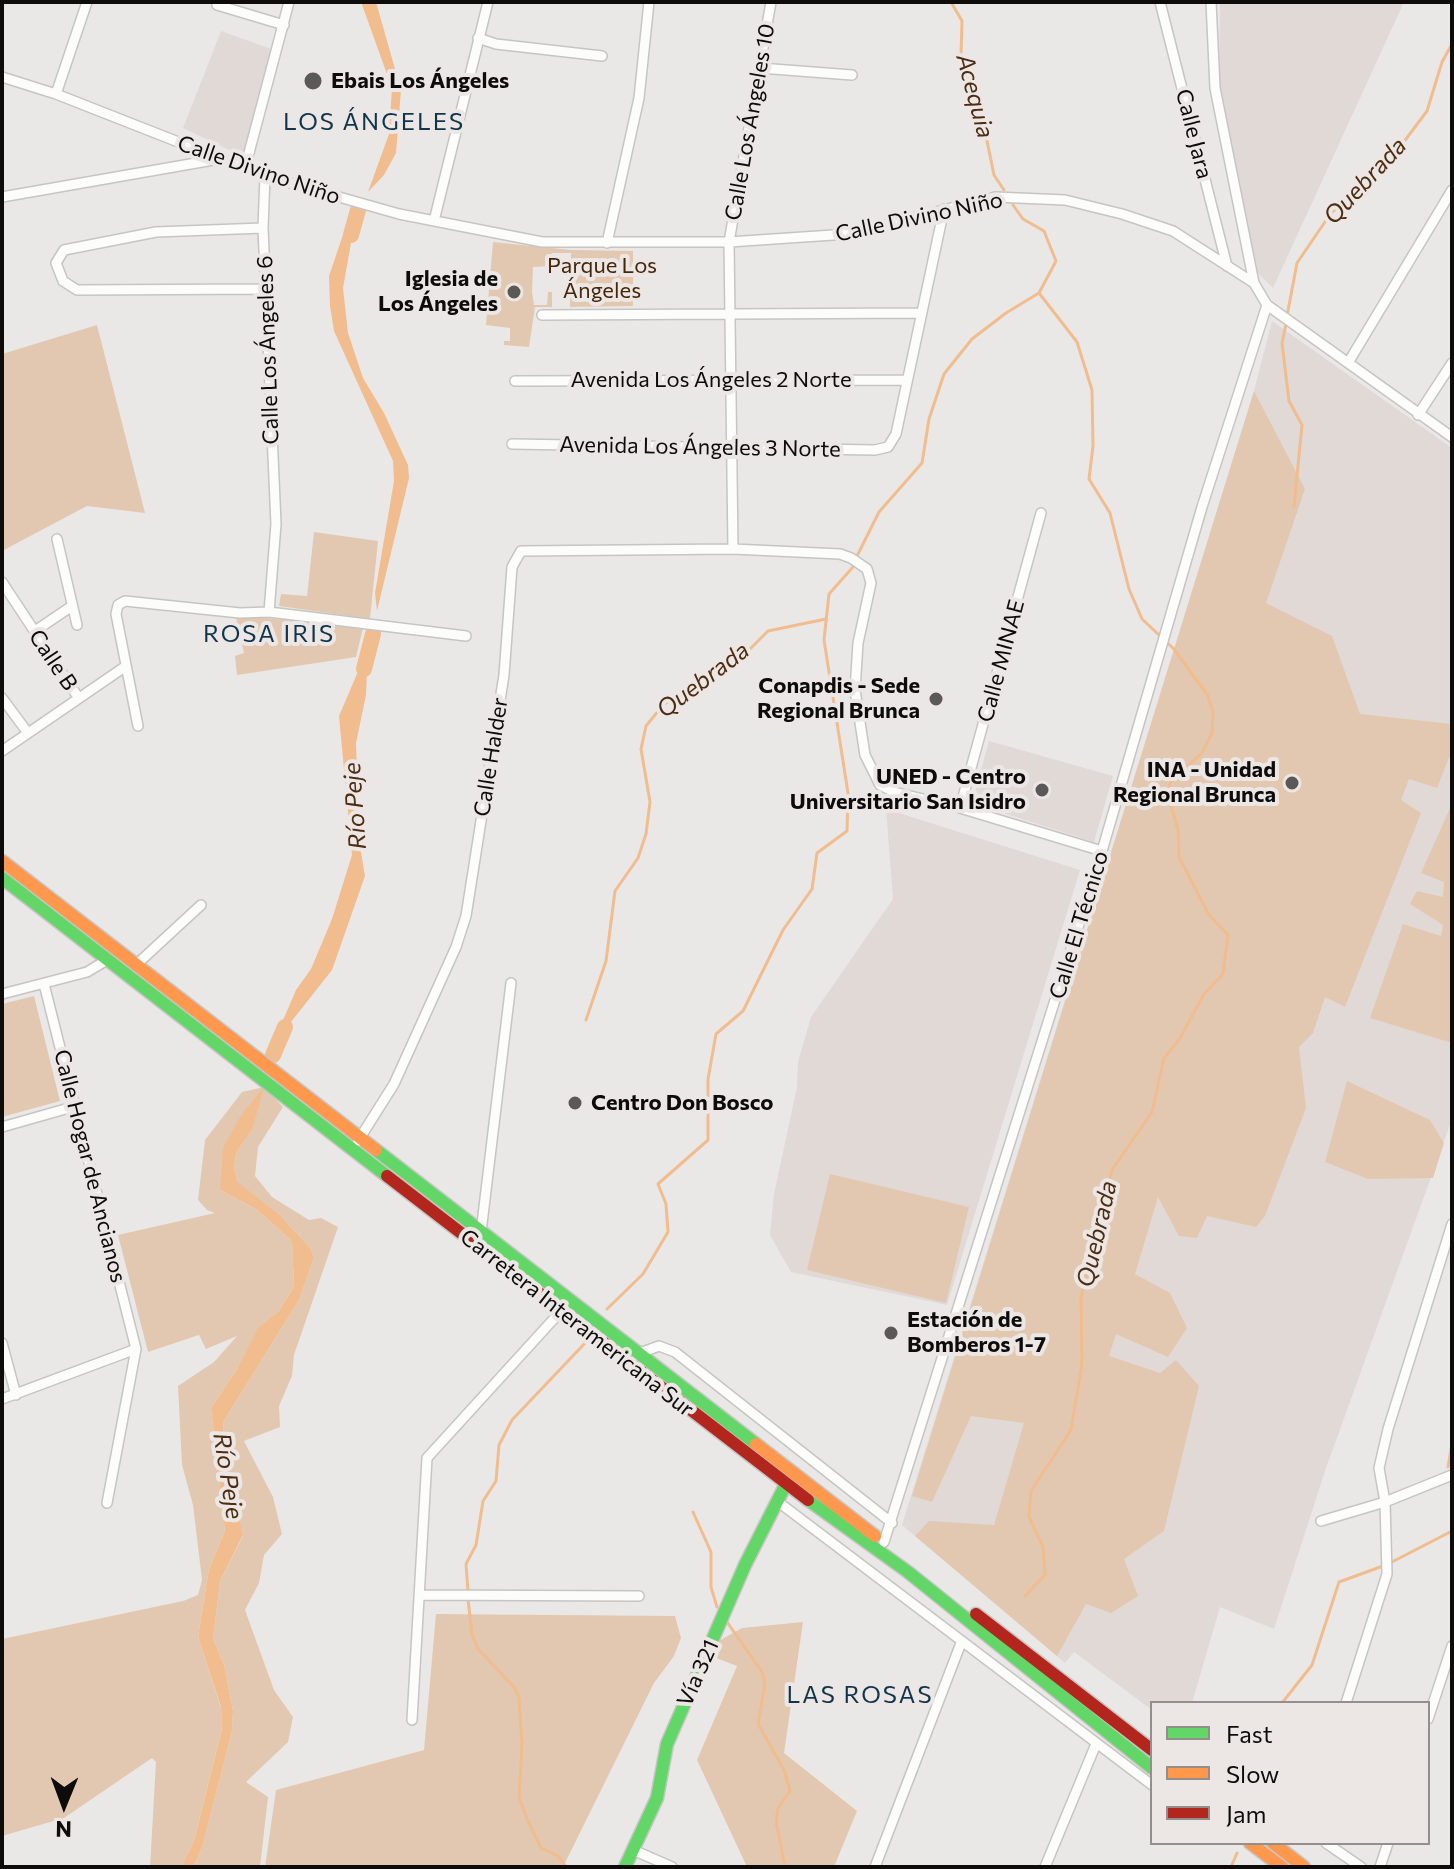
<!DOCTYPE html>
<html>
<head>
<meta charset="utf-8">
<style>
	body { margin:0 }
	#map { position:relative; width:1454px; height:1869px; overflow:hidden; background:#eae8e6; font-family:Commissioner,sans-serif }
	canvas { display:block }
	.frame { position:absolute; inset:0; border:4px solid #0d0c0b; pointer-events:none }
	.legend { position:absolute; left:1150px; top:1701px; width:280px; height:144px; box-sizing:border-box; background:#ece7e4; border:2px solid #938f8d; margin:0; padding:10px 14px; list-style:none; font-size:24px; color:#0d0c0b }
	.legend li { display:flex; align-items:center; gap:16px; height:40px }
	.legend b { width:40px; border:2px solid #938f8d }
	.north { position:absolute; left:24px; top:1765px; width:80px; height:80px; -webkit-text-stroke:6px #ece7e4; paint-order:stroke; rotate:181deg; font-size:22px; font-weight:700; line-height:32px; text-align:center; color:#0d0c0b }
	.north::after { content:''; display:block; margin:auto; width:28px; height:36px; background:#0d0c0b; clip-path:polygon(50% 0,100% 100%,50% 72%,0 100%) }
</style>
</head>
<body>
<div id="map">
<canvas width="1454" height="1869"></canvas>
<div class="frame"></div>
<ul class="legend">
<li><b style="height:10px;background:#63d668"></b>Fast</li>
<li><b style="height:10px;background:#ff974d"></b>Slow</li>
<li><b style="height:10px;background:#b3261e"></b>Jam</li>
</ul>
<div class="north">N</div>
</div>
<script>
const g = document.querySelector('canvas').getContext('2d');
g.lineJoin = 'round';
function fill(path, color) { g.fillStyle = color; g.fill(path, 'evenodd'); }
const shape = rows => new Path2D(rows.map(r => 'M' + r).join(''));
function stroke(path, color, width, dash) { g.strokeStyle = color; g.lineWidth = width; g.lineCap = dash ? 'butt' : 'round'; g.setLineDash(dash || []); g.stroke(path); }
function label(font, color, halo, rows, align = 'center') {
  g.font = font + ' Commissioner,sans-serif'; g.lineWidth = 8; g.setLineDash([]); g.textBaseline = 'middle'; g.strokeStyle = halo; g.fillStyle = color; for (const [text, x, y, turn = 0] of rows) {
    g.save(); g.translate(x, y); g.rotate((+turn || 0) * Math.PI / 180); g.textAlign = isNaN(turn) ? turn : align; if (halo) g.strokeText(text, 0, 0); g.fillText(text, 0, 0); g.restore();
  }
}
const built = shape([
	[1220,2,1404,2,1273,288,1258,273,1219,87],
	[221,31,274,50,242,156,183,128],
	[1272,321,1452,448,1452,1119,1325,1471,1274,1629,1220,1607,1192,1703,1152,1703,1152,1710,1074,1652,1065,1663,902,1525,1254,391],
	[989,741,1113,776,1094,842,972,803],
	[886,809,1080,870,947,1305,791,1272,770,1235,774,1194,797,1087,798,1062,811,1017,893,899]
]);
const green = shape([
	[493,242,571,250,633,251,633,306,570,307,571,253,552,253,551,266,533,267,532,292,534,305,547,305,548,292,552,292,552,307,535,307,529,347,504,345,504,341,510,341,510,328,486,325],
	[97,325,145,513,87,506,2,551,2,354],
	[1254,391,1305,489,1266,603,1332,636,1360,714,1452,724,1452,750,1437,788,1409,779,1401,800,1421,813,1345,1007,1325,997,1313,1033,1299,1047,1306,1108,1265,1216,1256,1227,1207,1216,1197,1238,1179,1236,1158,1197,1135,1274,1170,1293,1187,1328,1168,1357,1116,1334,1109,1356,1160,1373,1176,1360,1199,1386,1164,1531,1124,1559,1138,1596,1111,1613,1086,1604,1057,1656,915,1536,929,1521,994,1525,1024,1423,971,1416,932,1502,912,1496],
	[314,532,378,541,370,619,279,606,281,594,307,596],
	[236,618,267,618,363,628,356,657,237,675,235,656,244,653],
	[1452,804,1452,1043,1370,1018,1403,924,1441,936,1443,925,1410,904,1417,891,1443,897,1444,882,1421,873],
	[34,996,60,1101,2,1117,2,1004],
	[1347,1081,1430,1120,1444,1143,1433,1178,1368,1179,1325,1162],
	[264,1087,283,1107,258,1147,255,1176,272,1197,309,1220,321,1218,338,1227,294,1355,292,1376,279,1406,280,1427,244,1441,273,1497,282,1534,264,1555,259,1583,245,1610,274,1690,293,1717,288,1742,246,1782,268,1797,260,1867,193,1867,202,1848,232,1731,233,1711,224,1665,213,1639,220,1581,243,1536,225,1457,223,1422,299,1300,314,1258,311,1249,280,1215,237,1183,234,1166,237,1151,253,1127,263,1089,220,1190,256,1209,292,1241,294,1287,278,1312,258,1329,237,1369,211,1408,225,1531,209,1569,198,1637,221,1708,222,1729,194,1841,181,1867,150,1867,156,1762,152,1758,64,1818,2,1836,2,1639,183,1601,198,1595,202,1580,193,1505,182,1465,178,1386,214,1362,237,1336,206,1349,199,1335,148,1352,118,1235,215,1213,207,1210,198,1200,205,1140,242,1092],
	[830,1174,969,1207,946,1303,807,1270],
	[436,1614,675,1616,681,1638,674,1656,654,1683,563,1867,265,1867,276,1790,424,1750],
	[803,1622,784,1753,857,1811,834,1867,747,1867,697,1760,737,1666,711,1656,717,1642,742,1628]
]);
const water = shape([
	[361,2,376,2,401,90,396,153,384,175,368,192,389,134,392,88],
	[356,215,343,288,348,333,363,378,384,413,408,465,409,478,377,611,375,593,394,481,393,461,334,331,330,306,329,276,346,226],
	[368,648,366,695,356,743,359,840,365,876,332,970,291,1022,286,1038,276,1044,278,1032,296,990,311,969,332,919,352,855,339,716],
	[264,1087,253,1128,237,1151,234,1166,237,1182,280,1215,311,1249,314,1258,299,1300,223,1422,225,1457,243,1535,220,1581,213,1639,224,1665,233,1711,232,1731,202,1848,193,1867,181,1867,194,1841,222,1729,221,1707,198,1637,209,1569,225,1531,211,1408,237,1369,258,1328,278,1312,294,1287,292,1241,256,1209,220,1190,223,1148,242,1114]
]);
const stream = shape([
	[951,2,962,21,961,54,980,107,994,175,1004,190],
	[1287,316,1297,263,1331,213,1388,163,1427,111,1442,62,1452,44],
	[1286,324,1282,343,1289,401,1302,425,1294,507],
	[857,556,879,512,922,463,929,419,944,374,972,339,1006,313,1039,293,1056,261,1044,231,1023,219,1013,205],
	[586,1020,606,961,615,891,638,858,646,834,650,802,641,749,646,726,663,705,751,648,768,631,826,619],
	[607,1309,643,1274,668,1232,666,1204,658,1184,708,1140,708,1079,716,1034,743,1011,783,930,812,889,817,853,847,831,848,793,824,640,829,594,853,567],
	[1448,1467,1452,1444],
	[693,1512,711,1552,711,1587,717,1607],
	[1390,1563,1452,1531],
	[468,1591,466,1564,476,1545,483,1501,496,1481,499,1445,512,1420,587,1341],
	[1025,1596,1045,1575,1043,1547,1029,1517,1031,1491,1071,1430,1082,1364,1081,1297,1112,1170,1152,1112,1164,1058,1179,1040,1204,994,1223,974,1228,935,1209,915,1179,857,1178,829,1167,793,1171,781,1202,753,1212,733,1213,712,1208,696,1174,649,1142,619,1129,589,1110,513,1089,479,1093,446,1092,390,1077,342,1039,293],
	[468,1599,472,1635,478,1649,514,1687,519,1698,522,1745,519,1797,527,1819,541,1848,558,1856,566,1867],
	[727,1622,762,1672,765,1683,758,1724,784,1770,790,1791,778,1808,776,1821,785,1867],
	[1282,1703,1312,1665,1339,1582,1383,1566],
	[1231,1867,1237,1853]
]);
const river = shape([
	[351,235,358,210],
	[364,669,373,634],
	[273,1055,285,1027]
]);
const street = shape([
	[1160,2,1227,266],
	[1211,2,1215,88,1254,283],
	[217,5,284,25],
	[478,38,496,44,602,56],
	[760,68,852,75],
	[2,77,56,94,265,176,399,214,542,242,729,242,848,234,995,197,1065,200,1122,214,1173,231,1254,283,1267,305,1452,437],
	[56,94,87,2],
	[245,168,289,2],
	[265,176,263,228,276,524,269,612],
	[2,197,219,159],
	[434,221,488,2],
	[263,228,156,232,64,250,56,263,63,281,77,290,266,289],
	[607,243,639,98,649,2],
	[542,315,921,313],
	[1348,363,1452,190],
	[515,381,907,380],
	[1418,415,1452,363],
	[512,444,875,450,888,447,896,434,944,209],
	[57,539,77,625],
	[733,549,729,242,771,2],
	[2,582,78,697],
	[35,631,72,606],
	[2,698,28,733],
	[138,726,116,614,118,605,125,601,240,613,269,612,466,636],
	[2,751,126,666],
	[960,808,1041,513],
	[136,965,201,905],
	[44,984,136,1349,107,1503],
	[2,994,87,972,107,960],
	[2,1127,76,1106],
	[358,1141,394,1084,456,947,466,916,504,675,512,567,521,551,733,549,840,554,851,558,867,569,871,583,858,643,855,690,865,755,880,785,894,792,960,808,1102,851],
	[481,1232,511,983],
	[2,1343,16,1395],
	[640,1353,659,1346,675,1352,892,1523],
	[2,1399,136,1349],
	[777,1501,1152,1785],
	[1321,1521,1385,1502,1452,1475],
	[884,1542,1102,851,1202,507,1267,305],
	[419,1595,639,1596],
	[1346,1703,1387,1574,1385,1502,1379,1468,1388,1429,1452,1224],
	[1428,1719,1452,1646],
	[412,1720,427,1458,561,1311],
	[1326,1843,1361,1867],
	[633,1850,672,1867],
	[875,1867,961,1643],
	[1045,1867,1096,1744],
	[1380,1867,1388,1843]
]);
const fast = shape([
	[2,878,387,1176],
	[376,1150,756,1444],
	[808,1500,908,1572,1152,1768],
	[625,1867,657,1798,667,1744,745,1565,786,1484]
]);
const slow = shape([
	[2,861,376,1150],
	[756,1444,875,1536],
	[1250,1843,1282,1867],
	[1273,1843,1304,1867]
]);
const jam = shape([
	[387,1176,808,1500],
	[976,1614,1152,1750]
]);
const markers = [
	[313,81,10,"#5a5958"],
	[514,292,8,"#5a5958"],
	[936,699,8,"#5a5958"],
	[1292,783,8,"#5a5958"],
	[1042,790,8,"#5a5958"],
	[575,1103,8,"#5a5958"],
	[891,1333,8,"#5a5958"]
];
const poiNames = [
	["Ebais Los Ángeles",331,81,"left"],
	["Iglesia de",498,279],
	["Los Ángeles",498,304],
	["Conapdis - Sede",920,686],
	["Regional Brunca",920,711],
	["INA - Unidad",1276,770],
	["Regional Brunca",1276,795],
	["UNED - Centro",1026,777],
	["Universitario San Isidro",1026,802],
	["Centro Don Bosco",591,1103,"left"],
	["Estación de",907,1320,"left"],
	["Bomberos 1-7",907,1345,"left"]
];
const streetNames = [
	["Calle Los Ángeles 10",750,122,-80],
	["Calle Jara",1194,134,76],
	["Calle Divino Niño",259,170,19],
	["Calle Divino Niño",919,217,-12],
	["Calle Los Ángeles 6",268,350,-92],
	["Avenida Los Ángeles 2 Norte",711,380],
	["Avenida Los Ángeles 3 Norte",700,447,1],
	["Calle B",53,660,56],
	["Calle MINAE",1001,661,-75],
	["Calle Halder",491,757,-81],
	["Calle El Técnico",1079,925,-73],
	["Calle Hogar de Ancianos",90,1166,76],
	["Carretera Interamericana Sur",577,1323,38],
	["Vía 321",698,1673,-66]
];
const parkNames = [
	["Parque Los",602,266],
	["Ángeles",602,291]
];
const waterNames = [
	["Acequia",975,96,75],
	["Quebrada",1365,181,-47],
	["Quebrada",703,680,-37],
	["Río Peje",355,806,-94],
	["Quebrada",1097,1234,-77],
	["Río Peje",228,1476,81]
];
const neighbourhoodNames = [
	["LOS ÁNGELES",374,122],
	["ROSA IRIS",269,634],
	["LAS ROSAS",860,1695]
];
fill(built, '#e0d9d5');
fill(green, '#e3c8b1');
fill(water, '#f1bc8e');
stroke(stream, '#f1bc8e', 3);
stroke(river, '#f1bc8e', 16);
stroke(street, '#c6c5c3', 12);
stroke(fast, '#c6c5c3', 15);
stroke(slow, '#c6c5c3', 15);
stroke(jam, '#c6c5c3', 15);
stroke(street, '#fcfcfb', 9);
stroke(fast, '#63d668', 12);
stroke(slow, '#ff974d', 12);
stroke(jam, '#b3261e', 12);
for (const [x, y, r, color] of markers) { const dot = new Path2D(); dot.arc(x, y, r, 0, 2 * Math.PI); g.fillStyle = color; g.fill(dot); stroke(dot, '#ece7e4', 3); }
label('bold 22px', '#0d0c0b', '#ece7e4', poiNames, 'right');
label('22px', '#0d0c0b', '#ece7e4', streetNames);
label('22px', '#44270b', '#ece7e4', parkNames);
label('italic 24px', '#4c2d12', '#ece7e4', waterNames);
g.letterSpacing = '2px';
label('24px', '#0f354d', '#ece7e4', neighbourhoodNames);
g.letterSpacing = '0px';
</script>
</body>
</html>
